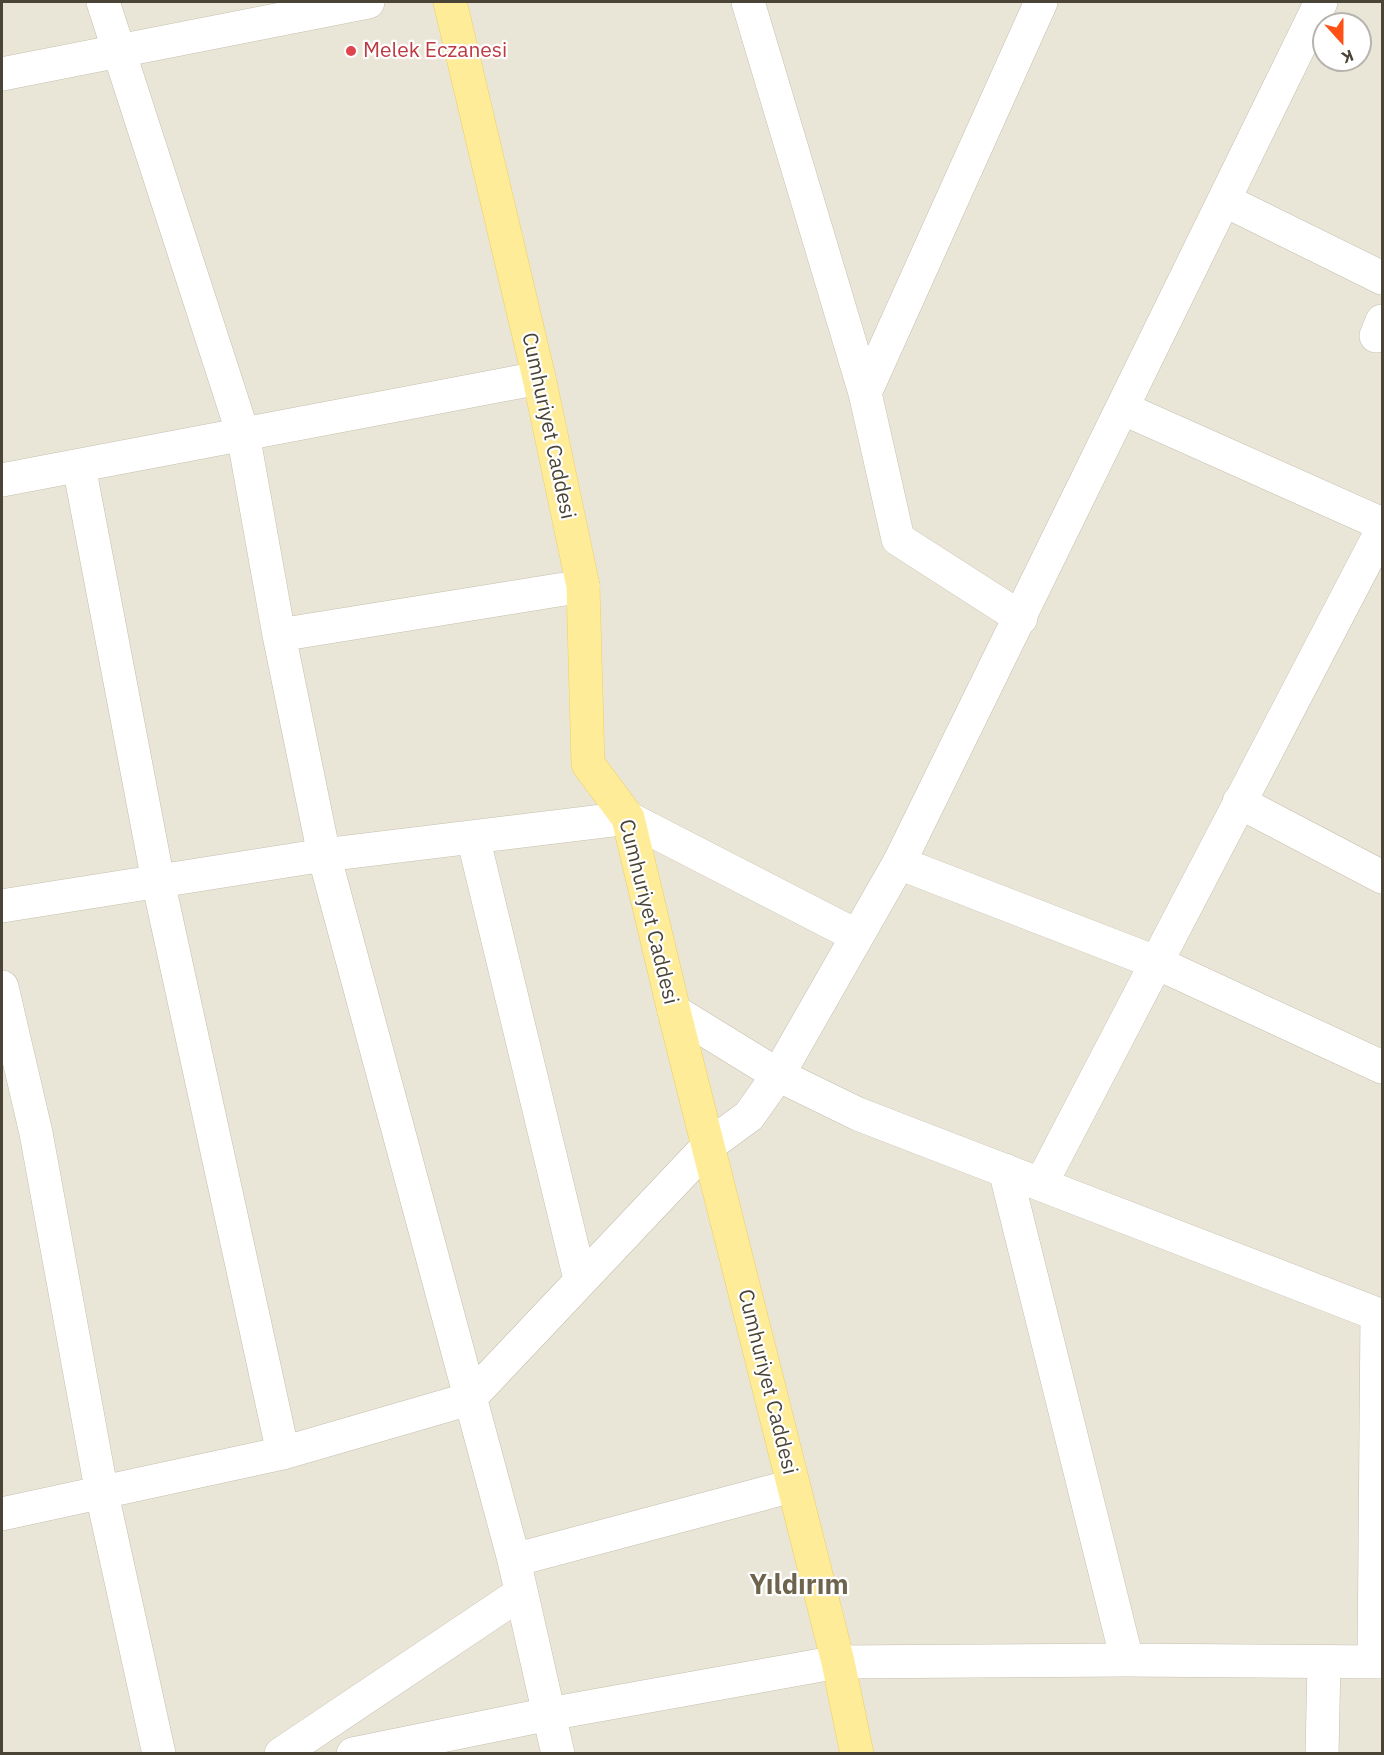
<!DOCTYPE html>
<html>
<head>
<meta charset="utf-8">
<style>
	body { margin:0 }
	#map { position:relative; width:1384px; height:1755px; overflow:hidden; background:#f5f3e9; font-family:"IBM Plex Sans",sans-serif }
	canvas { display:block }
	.frame { position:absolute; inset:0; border:3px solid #4a4436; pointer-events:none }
	.north { position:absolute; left:1312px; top:12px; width:60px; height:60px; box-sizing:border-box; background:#fff; border:2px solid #b7b4af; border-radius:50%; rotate:159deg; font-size:16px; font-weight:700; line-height:24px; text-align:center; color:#4a4436 }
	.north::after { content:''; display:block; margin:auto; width:21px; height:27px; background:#ff5016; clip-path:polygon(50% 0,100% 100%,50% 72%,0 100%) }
</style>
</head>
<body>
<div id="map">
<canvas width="1384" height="1755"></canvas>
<div class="frame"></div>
<div class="north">K</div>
</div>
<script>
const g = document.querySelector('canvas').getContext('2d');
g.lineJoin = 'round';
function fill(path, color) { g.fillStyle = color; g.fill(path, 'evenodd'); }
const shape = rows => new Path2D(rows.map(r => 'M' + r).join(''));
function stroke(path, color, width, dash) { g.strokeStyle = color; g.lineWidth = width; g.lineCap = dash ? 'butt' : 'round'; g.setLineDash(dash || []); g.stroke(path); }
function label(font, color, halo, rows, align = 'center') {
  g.font = font + ' "IBM Plex Sans",sans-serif'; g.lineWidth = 4.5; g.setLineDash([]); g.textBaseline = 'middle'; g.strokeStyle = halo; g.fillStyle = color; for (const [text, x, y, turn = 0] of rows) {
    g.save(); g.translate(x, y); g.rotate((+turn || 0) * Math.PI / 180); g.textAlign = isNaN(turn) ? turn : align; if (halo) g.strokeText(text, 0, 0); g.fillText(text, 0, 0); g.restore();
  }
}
const residential = shape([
	[2,2,1382,2,1382,1753,2,1753],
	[1324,24,1360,24,1360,60,1324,60]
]);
const minor = shape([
	[103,2,243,434,279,635,324,855,514,1560,558,1754],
	[748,2,865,393,898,539,1021,618],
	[2,74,368,2],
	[1224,200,1382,278],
	[1376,336,1382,321],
	[865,393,1041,2],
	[1122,408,1382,524],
	[79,466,158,881,283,1453],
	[2,480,539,378],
	[279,635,583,586],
	[1239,802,1382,877],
	[473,837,580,1279],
	[899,863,1155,962,1382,1067],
	[2,906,324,855,628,818,857,936],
	[2,987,36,1133,102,1494,159,1754],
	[674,1011,778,1075,858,1114,1382,1316],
	[1005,1170,1127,1660],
	[1041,1184,1382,530],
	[2,1514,283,1453,469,1399,708,1146,749,1116,778,1075,899,863,1321,2],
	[514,1560,792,1486],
	[1374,1662,1377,1314],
	[281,1754,521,1593],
	[353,1754,549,1714,838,1662,1127,1660,1382,1662],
	[1322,1754,1324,1662]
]);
const major = shape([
	[450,2,539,378,583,586,588,764,628,818,674,1011,838,1662,857,1754]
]);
const markers = [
	[351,51,6,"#e0444e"]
];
const healthNames = [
	["Melek Eczanesi",363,51]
];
const streetNames = [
	["Cumhuriyet Caddesi",548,426,78],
	["Cumhuriyet Caddesi",648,912,76],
	["Cumhuriyet Caddesi",767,1382,76]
];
const districtNames = [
	["Yıldırım",799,1586]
];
fill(residential, '#eae6d7');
stroke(minor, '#c5bfad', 34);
stroke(major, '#edd060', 34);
stroke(minor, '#fff', 33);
stroke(major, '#ffec98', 33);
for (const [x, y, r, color] of markers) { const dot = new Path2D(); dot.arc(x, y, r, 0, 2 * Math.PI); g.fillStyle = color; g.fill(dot); stroke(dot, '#fff', 2); }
label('21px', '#be3a42', '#fff', healthNames, 'left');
label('21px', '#4a4436', '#fff', streetNames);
label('bold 27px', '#6e644d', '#fff', districtNames);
</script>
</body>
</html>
